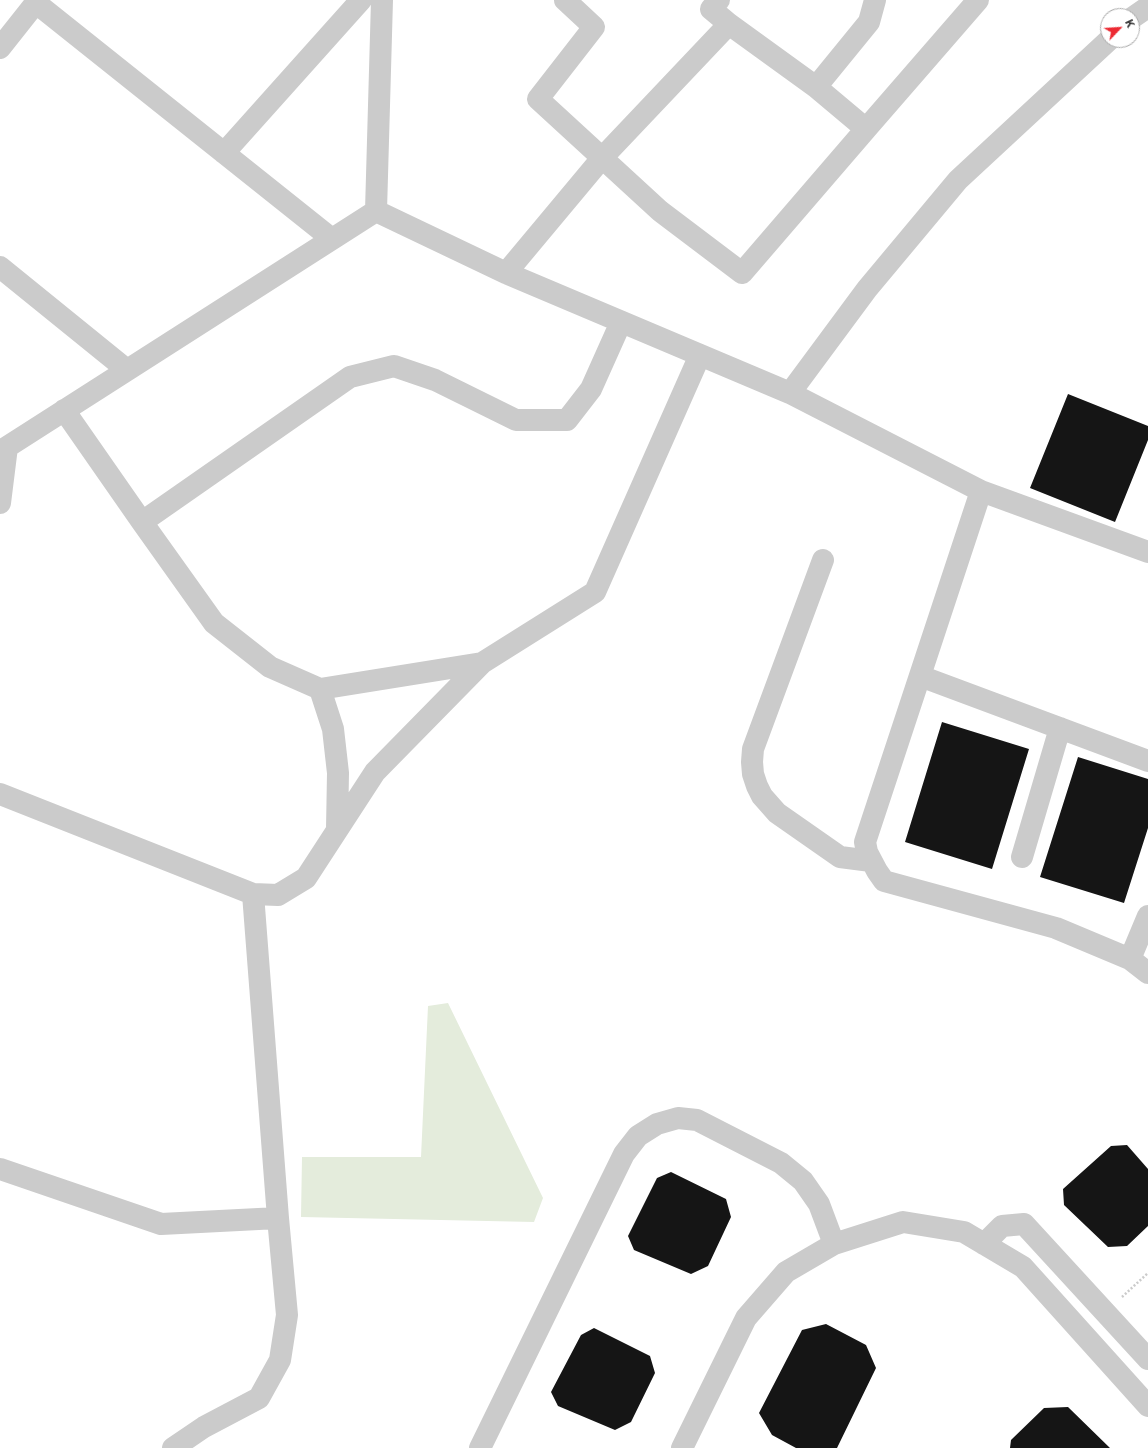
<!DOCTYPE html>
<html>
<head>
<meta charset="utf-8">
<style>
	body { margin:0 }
	#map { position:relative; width:1148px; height:1448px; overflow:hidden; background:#fff; font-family:"IBM Plex Sans",sans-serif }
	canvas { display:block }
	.north { position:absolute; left:1100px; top:8px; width:40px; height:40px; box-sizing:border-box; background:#fff; border:1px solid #ababab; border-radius:50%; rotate:65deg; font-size:11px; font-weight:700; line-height:16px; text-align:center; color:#2e2e2e }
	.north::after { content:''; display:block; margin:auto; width:14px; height:18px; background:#ec2a33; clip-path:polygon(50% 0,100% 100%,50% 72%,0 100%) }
</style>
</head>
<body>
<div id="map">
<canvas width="1148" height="1448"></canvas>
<div class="north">K</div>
</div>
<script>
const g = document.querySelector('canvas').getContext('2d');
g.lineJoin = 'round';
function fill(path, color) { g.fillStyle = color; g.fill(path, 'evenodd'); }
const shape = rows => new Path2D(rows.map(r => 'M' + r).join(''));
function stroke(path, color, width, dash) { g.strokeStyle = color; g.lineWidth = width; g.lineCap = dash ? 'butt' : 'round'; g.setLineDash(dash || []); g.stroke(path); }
const green = shape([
	[448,1003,543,1198,534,1222,301,1217,302,1157,421,1157,428,1006]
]);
const building = shape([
	[1068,394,1148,426,1148,440,1115,522,1030,488],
	[942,722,1029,749,992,869,905,842],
	[1078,757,1148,779,1148,828,1124,903,1040,877],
	[1127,1145,1148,1169,1148,1226,1127,1246,1108,1247,1064,1205,1063,1189,1111,1146],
	[671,1172,726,1199,731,1217,708,1266,691,1274,634,1250,628,1236,657,1178],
	[826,1324,866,1345,876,1368,837,1448,796,1448,772,1435,759,1413,802,1330],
	[594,1328,650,1356,655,1373,631,1422,615,1430,558,1406,551,1392,581,1335],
	[1068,1407,1110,1448,1010,1448,1011,1440,1044,1408]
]);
const path = shape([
	[1122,1297,1148,1273]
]);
const minor = shape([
	[565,0,594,27,538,99,660,211,742,273,866,129],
	[36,3,332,239],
	[1132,18,1148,7],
	[729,24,816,87,866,129,978,0],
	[0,48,38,0],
	[816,87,869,22,875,0],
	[224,153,361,0],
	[376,211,506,273,790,393,981,491,1148,552],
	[0,267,127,370],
	[506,273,602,158,729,24,711,9,719,0],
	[790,393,867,289,958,180,1109,40],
	[64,410,142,522,214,623,270,667,320,689,482,663,595,592,700,355],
	[981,491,865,842,867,852,877,871,884,881,1056,928,1130,959,1148,973],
	[0,503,7,447,376,211,382,0],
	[142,522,350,377,394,366,435,380,516,420,567,420,591,389,621,322],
	[823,560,753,749,752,762,753,774,757,786,762,796,777,813,840,857,871,861],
	[920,676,1148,761],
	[320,689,333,729,338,773,337,829],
	[0,794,253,894,278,1218,287,1315,280,1360,259,1398,204,1427,173,1448],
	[1022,857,1060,728],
	[253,894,278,895,306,878,375,772,482,663],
	[1130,959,1148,916],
	[0,1169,161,1224,278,1218],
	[984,1244,1002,1226,1024,1224,1148,1359],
	[480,1448,624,1154,638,1136,657,1124,678,1118,697,1120,781,1163,803,1181,819,1204,834,1244],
	[682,1448,746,1318,786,1272,834,1244,903,1222,964,1232,1023,1267,1148,1406]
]);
fill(green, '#e4ecdc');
fill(building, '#151515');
stroke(path, '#cbcbcb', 2.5, [2, 2]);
stroke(minor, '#cbcbcb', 22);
</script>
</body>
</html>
